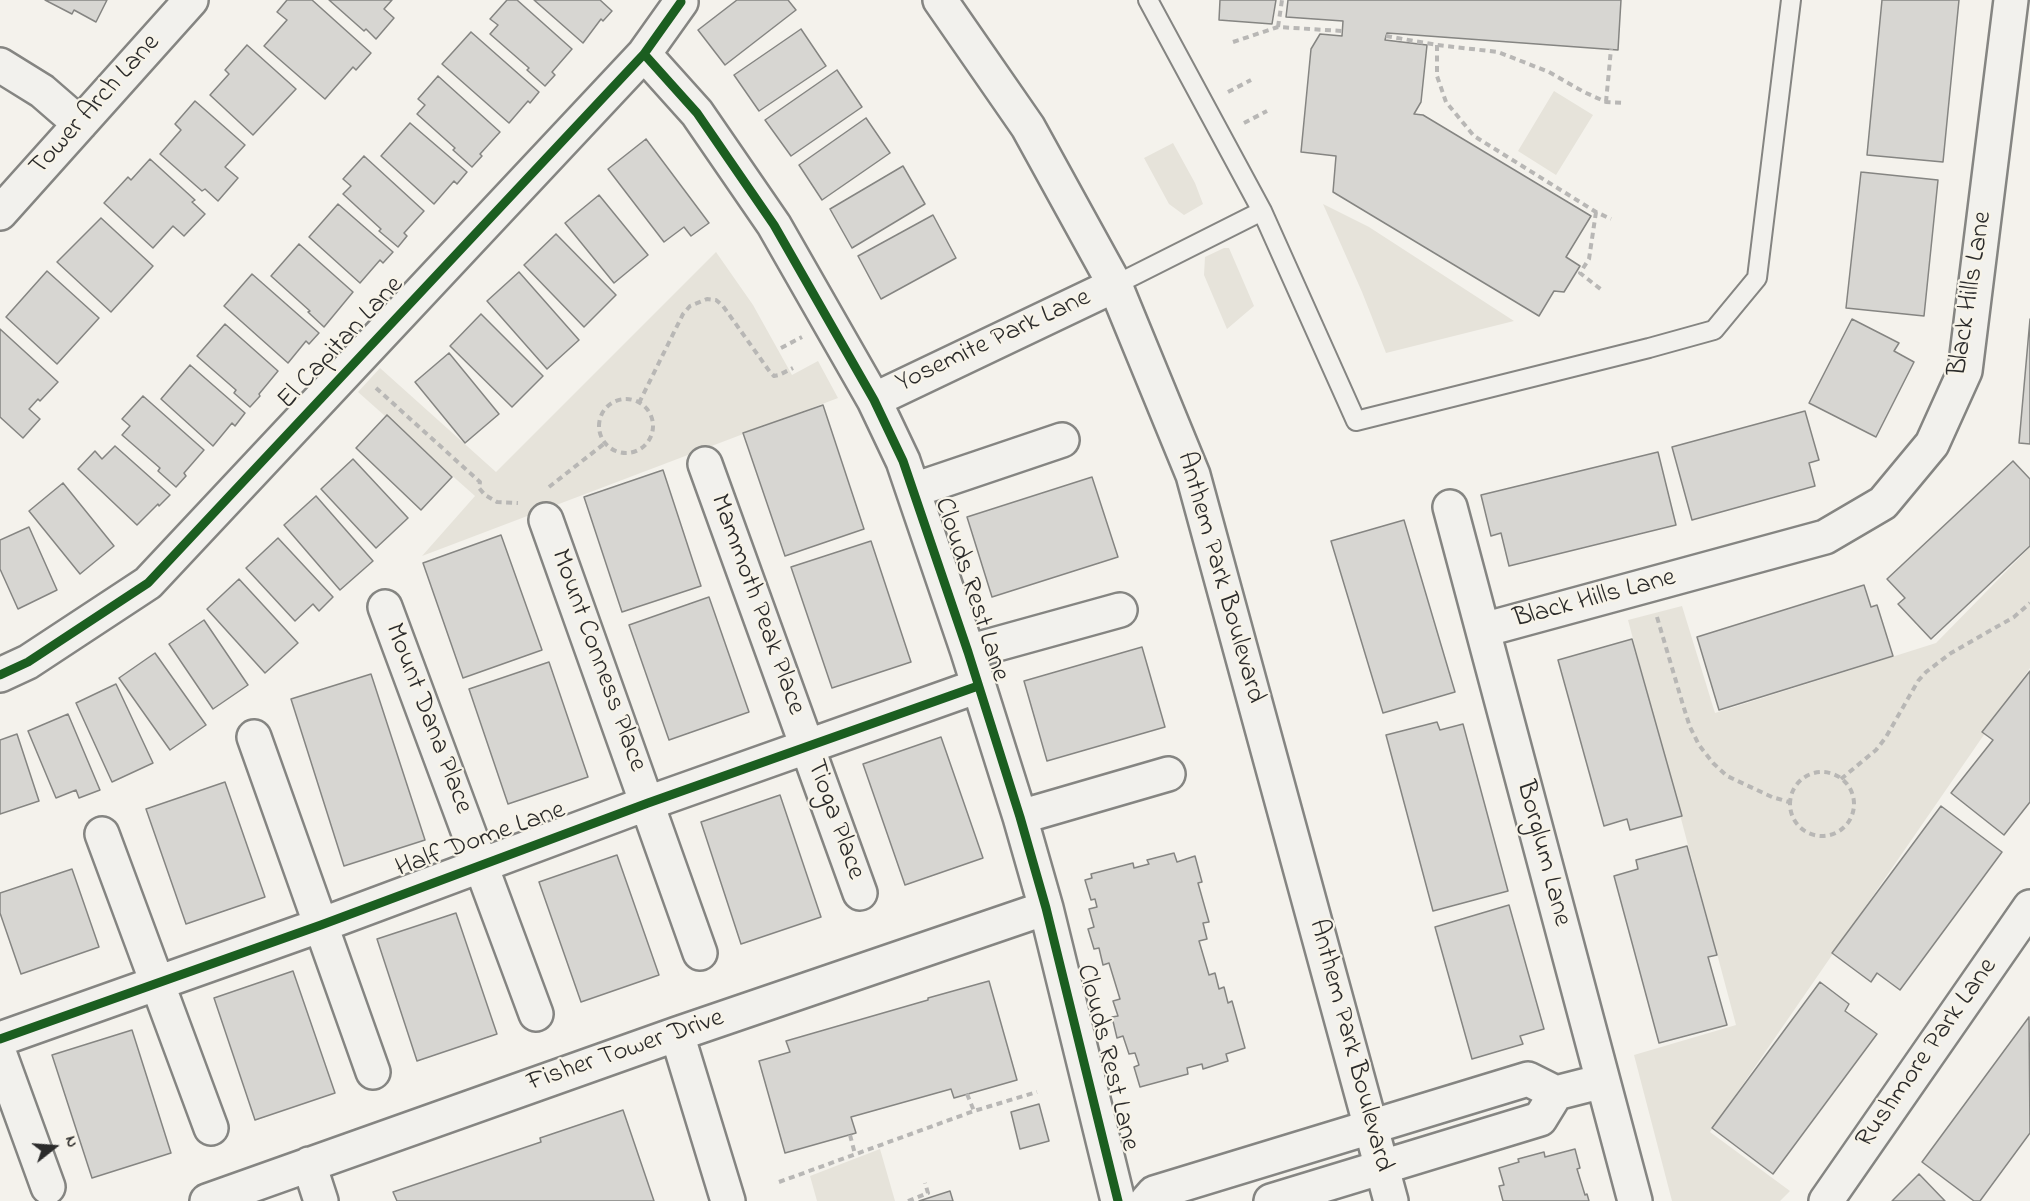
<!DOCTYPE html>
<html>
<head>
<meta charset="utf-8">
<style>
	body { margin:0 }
	#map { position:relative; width:2030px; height:1201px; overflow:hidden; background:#f4f2ec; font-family:"Indie Flower",sans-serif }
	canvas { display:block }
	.north { position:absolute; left:24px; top:1117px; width:60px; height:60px; -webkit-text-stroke:4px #f7f3e8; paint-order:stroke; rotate:73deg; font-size:16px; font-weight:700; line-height:24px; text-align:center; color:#2b2b2b }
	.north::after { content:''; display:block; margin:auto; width:21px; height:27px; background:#2b2b2b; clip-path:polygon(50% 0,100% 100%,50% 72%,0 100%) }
</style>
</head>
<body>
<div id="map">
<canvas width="2030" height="1201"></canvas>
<div class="north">N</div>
</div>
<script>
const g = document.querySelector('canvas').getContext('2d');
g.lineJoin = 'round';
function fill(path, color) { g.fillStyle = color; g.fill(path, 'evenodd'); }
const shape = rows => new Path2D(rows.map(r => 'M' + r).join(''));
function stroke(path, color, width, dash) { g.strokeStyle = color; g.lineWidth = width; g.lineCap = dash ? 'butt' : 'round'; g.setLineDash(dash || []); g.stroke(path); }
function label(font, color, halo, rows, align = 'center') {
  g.font = font + ' "Indie Flower",sans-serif'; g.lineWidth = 4.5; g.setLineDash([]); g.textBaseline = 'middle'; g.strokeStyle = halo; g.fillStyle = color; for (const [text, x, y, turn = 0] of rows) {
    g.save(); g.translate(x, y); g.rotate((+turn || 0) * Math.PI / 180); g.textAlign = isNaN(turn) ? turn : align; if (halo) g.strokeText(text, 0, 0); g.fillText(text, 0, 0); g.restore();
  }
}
const green = shape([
	[1554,91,1593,115,1556,175,1518,151],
	[1173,143,1195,183,1203,204,1184,215,1169,204,1144,158],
	[1323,204,1369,227,1514,321,1386,353,1362,292],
	[1224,248,1229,248,1254,306,1227,329,1204,275,1205,257],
	[716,252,753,305,792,375,818,361,838,398,422,556,475,496,358,392,380,368,496,472],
	[2030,547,2030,668,1710,1132,1790,1191,1780,1201,1672,1201,1634,1055,1736,1025,1628,620,1682,606,1715,713,1936,643],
	[880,1149,895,1201,817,1201,810,1176]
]);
const building = shape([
	[45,0,107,0,96,22,74,10,72,14,45,0],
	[287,0,312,0,371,53,356,70,353,67,325,99,264,46,287,20,277,12,287,0],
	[329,0,392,0,384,9,394,18,376,39,366,29,364,31,329,0],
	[507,0,517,0,572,49,552,72,555,75,545,86,527,70,529,68,490,34,498,25,490,19,507,0],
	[534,0,600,0,612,11,603,21,601,19,583,43,534,0],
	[737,0,788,0,796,10,725,65,698,30,737,0],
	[1220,0,1276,0,1272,24,1219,20,1220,0],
	[1288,0,1621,0,1618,50,1387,33,1386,36,1385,40,1427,45,1421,102,1414,114,1423,115,1591,216,1566,257,1580,266,1564,292,1554,291,1539,316,1333,192,1336,156,1301,152,1311,49,1320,34,1342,36,1343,21,1286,17,1288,0],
	[1882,0,1959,0,1943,162,1867,155,1882,0],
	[801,29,826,66,759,111,734,75,801,29],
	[471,32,539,92,530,103,528,101,509,123,442,64,471,32],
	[247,45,296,89,253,135,210,95,229,74,225,70,247,45],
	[837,70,862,107,791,156,765,120,837,70],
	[438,76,500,132,480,154,482,156,472,167,453,150,455,148,417,114,425,105,418,99,438,76],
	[195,101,245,145,225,167,238,178,218,201,205,189,202,191,160,154,181,130,175,124,195,101],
	[866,118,890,153,822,200,799,165,866,118],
	[410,123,467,172,457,184,454,181,434,204,381,156,410,123],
	[646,139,709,223,691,236,684,227,664,242,608,169,646,139],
	[364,156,424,211,404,233,407,236,398,247,379,231,381,229,343,194,351,186,343,179,364,156],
	[150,159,195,200,192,202,205,214,184,236,173,226,153,248,104,203,128,177,131,180,150,159],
	[903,166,925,204,852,248,830,209,903,166],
	[1861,172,1938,180,1924,316,1846,308,1861,172],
	[599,195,648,255,614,283,565,223,599,195],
	[338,204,393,252,383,263,380,260,360,283,309,237,338,204],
	[933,215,956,258,881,299,858,256,933,215],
	[101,218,153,266,111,312,57,262,101,218],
	[556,234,616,295,584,327,524,265,556,234],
	[299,244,353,292,324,327,308,312,310,311,271,276,299,244],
	[47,271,99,318,57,364,6,317,47,271],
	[519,272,579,340,547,369,487,301,519,272],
	[252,274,319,333,309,344,306,341,288,363,224,306,252,274],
	[481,314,543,376,512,407,450,346,481,314],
	[1852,319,1899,343,1894,351,1914,362,1876,437,1809,403,1852,319],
	[2030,319,2030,444,2019,443,2030,319],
	[225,324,278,371,259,394,260,396,250,407,234,393,236,390,197,356,225,324],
	[0,329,58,382,40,401,38,399,29,409,40,419,23,438,0,417,0,329],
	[449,353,499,414,465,443,415,382,449,353],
	[190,365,245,413,235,426,232,423,213,446,161,399,190,365],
	[143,396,204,450,184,473,186,476,176,487,158,471,160,468,122,435,130,426,122,419,143,396],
	[823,405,864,529,785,556,743,433,823,405],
	[1805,411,1819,460,1809,463,1815,486,1692,520,1672,447,1805,411],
	[387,415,452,477,421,510,356,448,387,415],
	[115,446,170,495,159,506,158,504,137,525,78,469,95,451,102,459,115,446],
	[1658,452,1676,525,1509,566,1501,533,1491,536,1481,495,1658,452],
	[353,459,408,518,376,548,321,489,353,459],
	[2013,461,2030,479,2030,546,1931,639,1898,604,1905,598,1887,579,2013,461],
	[663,470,701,586,622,612,584,497,663,470],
	[1092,477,1118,557,992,597,967,517,1092,477],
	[63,483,114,546,80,574,29,511,63,483],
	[316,496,373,561,340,590,284,525,316,496],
	[1404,520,1455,692,1383,713,1331,541,1404,520],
	[29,527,57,590,18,609,0,569,0,540,29,527],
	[501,535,542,650,463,678,423,563,501,535],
	[278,538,333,597,319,611,313,604,295,621,246,568,278,538],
	[871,541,911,662,832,688,791,567,871,541],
	[239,579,298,643,265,673,207,609,239,579],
	[1864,585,1871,607,1877,605,1893,656,1719,710,1697,637,1864,585],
	[709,597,749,712,669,740,629,625,709,597],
	[204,620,248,685,213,709,169,644,204,620],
	[1632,639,1682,816,1630,830,1627,819,1604,826,1558,660,1632,639],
	[1142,647,1165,727,1047,761,1024,681,1142,647],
	[155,653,206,725,170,750,119,678,155,653],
	[549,662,588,777,508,804,469,689,549,662],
	[2030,671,2030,802,2004,835,1951,793,1993,740,1982,732,2030,671],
	[371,674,425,840,344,866,291,699,371,674],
	[116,684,153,763,112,782,76,703,116,684],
	[68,714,100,790,79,798,76,790,56,798,28,731,68,714],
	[1437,722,1440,730,1463,724,1508,891,1433,911,1386,735,1437,722],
	[17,734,39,801,0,814,0,740,17,734],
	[941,737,983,858,905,885,863,764,941,737],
	[225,782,265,897,186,924,146,809,225,782],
	[780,795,821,917,741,944,701,822,780,795],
	[1941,806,2002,852,1900,990,1877,973,1871,982,1832,953,1941,806],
	[1687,846,1717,955,1708,957,1727,1025,1659,1043,1614,876,1638,869,1636,860,1687,846],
	[1174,853,1177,862,1195,856,1202,882,1198,883,1209,922,1203,923,1207,939,1199,941,1209,975,1215,973,1219,989,1224,987,1228,1003,1232,1001,1245,1048,1226,1054,1228,1061,1203,1069,1202,1064,1187,1068,1188,1074,1140,1087,1134,1067,1139,1065,1135,1053,1129,1054,1123,1036,1117,1038,1112,1017,1118,1016,1113,1001,1120,999,1109,963,1103,965,1099,948,1094,949,1088,929,1094,927,1089,909,1097,907,1095,899,1091,900,1085,880,1092,878,1091,874,1133,863,1134,868,1149,864,1147,860,1174,853],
	[617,855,659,975,581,1002,539,882,617,855],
	[72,869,99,947,21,974,0,913,0,893,72,869],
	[1509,905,1544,1029,1520,1036,1523,1044,1472,1059,1435,927,1509,905],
	[456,913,497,1034,417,1061,377,939,456,913],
	[293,971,335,1093,255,1120,214,998,293,971],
	[989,981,1017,1080,954,1098,951,1089,851,1117,856,1133,785,1153,759,1061,790,1052,786,1041,928,1000,928,998,989,981],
	[1820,982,1849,1004,1845,1011,1877,1034,1773,1174,1712,1128,1820,982],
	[2029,1017,2030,1133,1980,1201,1974,1201,1922,1162,2029,1017],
	[132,1030,171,1153,92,1178,52,1055,132,1030],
	[1039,1104,1049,1141,1020,1149,1011,1112,1039,1104],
	[623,1110,654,1201,397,1201,393,1192,541,1142,540,1138,623,1110],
	[1575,1149,1580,1168,1577,1169,1585,1195,1587,1194,1589,1201,1503,1201,1499,1186,1504,1185,1499,1168,1519,1162,1518,1159,1544,1152,1545,1157,1575,1149],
	[1919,1174,1945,1201,1892,1201,1919,1174],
	[950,1191,953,1201,919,1201,950,1191]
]);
const path = shape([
	[1278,27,1282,0],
	[1386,36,1437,45,1498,52,1549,72,1584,92,1606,102,1625,103],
	[1233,42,1278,27,1342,31],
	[1437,45,1437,76,1446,102,1474,136,1596,212,1611,219],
	[1228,92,1251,80],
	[1606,102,1611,49],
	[1244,123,1267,111],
	[1596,212,1589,259,1580,273,1603,291],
	[781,348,802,337],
	[376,388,480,482,479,488,485,495,497,502,518,503],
	'599 426a27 27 0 1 1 54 0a27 27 0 1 1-54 0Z',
	[639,403,683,314,690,306,707,299,716,300,723,306,770,372,774,376,779,375,793,368],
	[549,487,605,443],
	[1657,617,1683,705,1690,727,1699,745,1713,763,1727,776,1772,797,1789,802],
	'1790 804a32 32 0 1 1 64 0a32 32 0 1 1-64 0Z',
	[1841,779,1876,750,1886,737,1918,681,1926,672,1951,653,2014,617,2030,603],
	[967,1094,974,1111],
	[850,1135,855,1154],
	[779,1182,974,1111,1037,1092],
	[908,1201,928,1193,925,1183]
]);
const lane = shape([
	[1148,0,1262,211,1356,421,1649,348,1714,330,1757,278,1791,0],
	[1115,285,1262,211]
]);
const street = shape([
	[644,54,697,113,774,225,874,400,903,461,968,652,1020,817,1046,908,1118,1201],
	[0,65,42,91,80,124],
	[0,213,191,0],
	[874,400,1115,285],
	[705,464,860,893],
	[914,490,1062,440],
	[1450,507,1635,1201],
	[546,520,700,953],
	[385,607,536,1014],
	[1483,630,1825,537,1883,503,1932,444,1965,371,2011,0],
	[968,652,1120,610],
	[0,675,28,662,148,583,644,54,681,2],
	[254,737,373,1072],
	[1020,817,1168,774],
	[102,834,211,1128],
	[677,1034,728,1201],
	[0,1039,321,925,648,803,978,686],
	[0,1055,48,1187],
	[309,1164,321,1201],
	[207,1201,677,1034,1046,908],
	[1147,1201,1154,1193,1528,1079,1556,1093,1603,1081],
	[1271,1201,1540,1119,1556,1093],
	[1826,1201,2030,907]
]);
const secondary = shape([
	[940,0,1028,127,1115,285,1193,475,1391,1201]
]);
const cycleway = shape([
	[644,54,697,113,774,225,874,400,903,461,968,652,1020,817,1046,908,1118,1201],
	[0,675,28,662,148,583,644,54,681,2],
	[0,1039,321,925,648,803,978,686]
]);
const streetNames = [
	["Tower Arch Lane",96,106,-48],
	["Black Hills Lane",1972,294,-81],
	["Yosemite Park Lane",994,342,-25],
	["El Capitan Lane",342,344,-47],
	["Anthem Park Boulevard",1219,578,74],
	["Clouds Rest Lane",970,590,72],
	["Black Hills Lane",1595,600,-15],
	["Mammoth Peak Place",756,605,70],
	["Mount Conness Place",597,661,70],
	["Mount Dana Place",427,719,69],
	["Tioga Place",834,820,70],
	["Half Dome Lane",481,841,-20],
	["Borglum Lane",1542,854,75],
	["Anthem Park Boulevard",1349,1046,75],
	["Fisher Tower Drive",626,1052,-19],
	["Rushmore Park Lane",1928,1054,-55],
	["Clouds Rest Lane",1106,1058,76]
];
fill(green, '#e6e3da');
fill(building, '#d7d6d2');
stroke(building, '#858582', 1.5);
stroke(lane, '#858582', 22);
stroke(street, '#858582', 38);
stroke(secondary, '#858582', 38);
stroke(path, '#b8b7b5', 4, [6, 4.5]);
stroke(lane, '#f2f1ed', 18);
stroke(street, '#f2f1ed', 33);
stroke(secondary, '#f2f1ed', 33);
stroke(cycleway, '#1b5e20', 9);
label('27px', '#2b2b2b', '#f7f3e8', streetNames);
</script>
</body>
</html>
